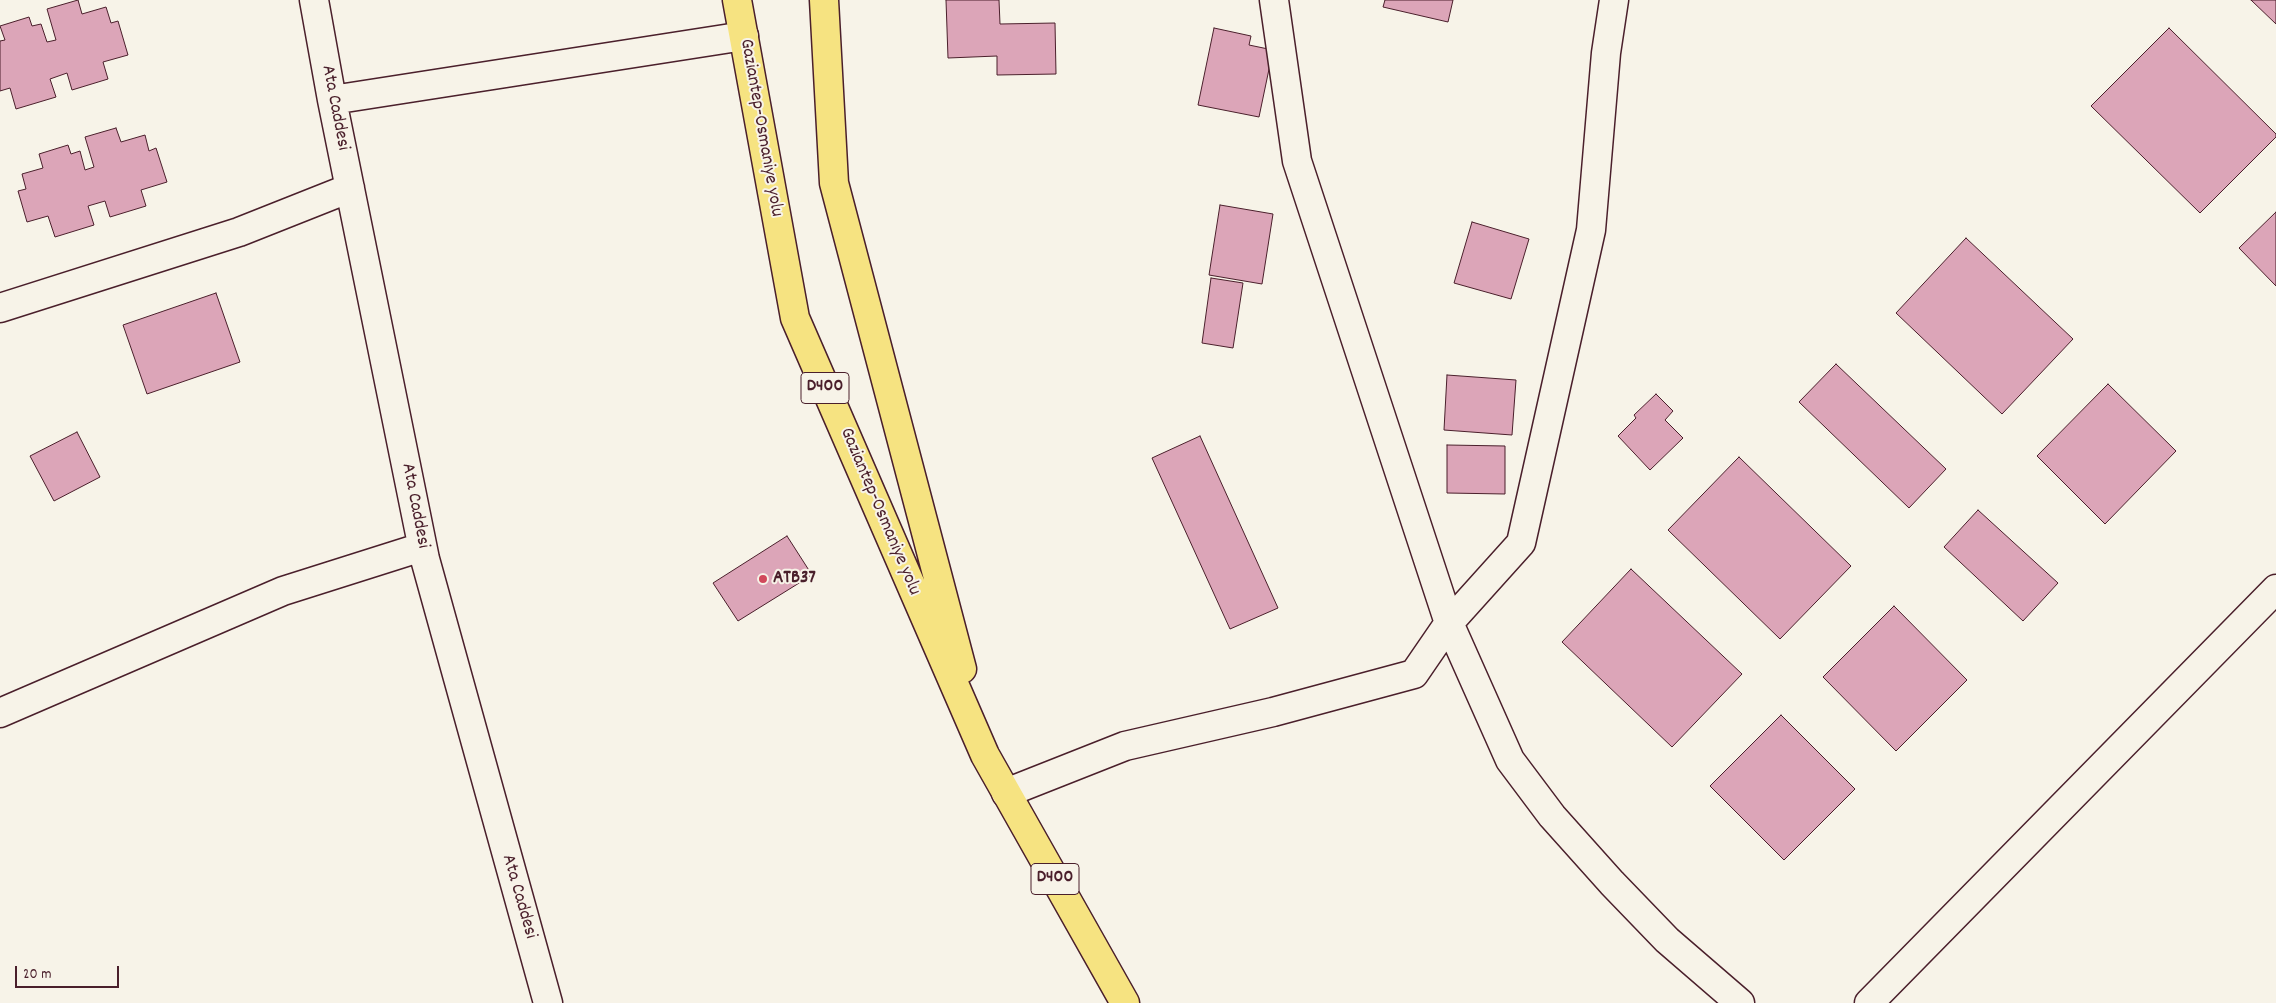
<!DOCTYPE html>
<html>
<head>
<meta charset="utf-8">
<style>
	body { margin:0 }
	#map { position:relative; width:2276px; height:1003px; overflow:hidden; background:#f7f3e8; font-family:Dekko,sans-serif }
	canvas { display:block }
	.scale { position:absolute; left:15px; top:966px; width:104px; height:22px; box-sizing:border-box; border:2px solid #4a1f2b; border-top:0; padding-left:6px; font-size:15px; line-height:18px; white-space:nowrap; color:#4a1f2b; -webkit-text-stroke:4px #f7f3e8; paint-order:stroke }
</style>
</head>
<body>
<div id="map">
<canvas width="2276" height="1003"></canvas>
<div class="scale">20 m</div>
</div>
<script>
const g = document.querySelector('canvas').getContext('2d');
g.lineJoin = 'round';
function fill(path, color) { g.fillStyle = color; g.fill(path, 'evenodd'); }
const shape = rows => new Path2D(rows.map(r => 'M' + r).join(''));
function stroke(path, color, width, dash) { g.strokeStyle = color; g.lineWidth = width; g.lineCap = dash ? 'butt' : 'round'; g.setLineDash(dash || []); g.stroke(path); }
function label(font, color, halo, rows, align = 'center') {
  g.font = font + ' Dekko,sans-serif'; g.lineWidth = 4; g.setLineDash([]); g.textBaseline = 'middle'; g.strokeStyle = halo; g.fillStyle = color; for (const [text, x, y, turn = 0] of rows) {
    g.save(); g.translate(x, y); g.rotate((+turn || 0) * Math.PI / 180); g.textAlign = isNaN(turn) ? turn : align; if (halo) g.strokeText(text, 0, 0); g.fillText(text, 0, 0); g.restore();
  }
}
const building = shape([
	[78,0,82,14,106,7,111,23,118,21,128,55,103,62,108,79,72,90,67,73,50,79,56,97,16,109,10,88,0,91,0,41,5,40,0,26,29,17,32,26,41,24,47,42,56,40,47,9,78,0],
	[946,0,999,0,1000,24,1055,23,1056,74,997,75,997,56,948,58,946,0],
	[1385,0,1453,0,1448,22,1383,7,1385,0],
	[2251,0,2276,0,2276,24,2251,0],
	[1214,28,1251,36,1249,45,1273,50,1259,117,1198,105,1214,28],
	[2169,28,2276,134,2276,137,2200,213,2091,106,2169,28],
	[116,128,121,142,145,135,149,151,156,148,167,182,141,190,146,206,110,217,105,201,88,206,94,225,55,237,48,216,27,222,18,191,26,189,22,174,43,168,39,154,68,145,71,154,80,151,85,170,94,167,85,137,116,128],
	[1220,205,1273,214,1262,284,1209,275,1220,205],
	[2276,212,2276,286,2239,248,2276,212],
	[1472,222,1529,239,1511,299,1454,283,1472,222],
	[1966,238,2073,339,2002,414,1896,313,1966,238],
	[1211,278,1243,283,1233,348,1202,343,1211,278],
	[216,293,240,362,147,394,123,325,216,293],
	[1836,364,1946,469,1909,508,1799,402,1836,364],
	[1447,375,1516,380,1512,435,1444,430,1447,375],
	[2108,384,2176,451,2105,524,2037,456,2108,384],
	[1656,394,1673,411,1665,420,1683,438,1650,470,1618,436,1636,418,1634,415,1656,394],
	[77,432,100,477,54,501,30,456,77,432],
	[1200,436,1278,608,1230,629,1152,458,1200,436],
	[1447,445,1505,446,1505,494,1447,493,1447,445],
	[1739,457,1851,566,1780,639,1668,530,1739,457],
	[1978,510,2058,583,2023,621,1944,547,1978,510],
	[787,536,812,575,738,621,713,583,787,536],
	[1631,569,1742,674,1672,747,1562,642,1631,569],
	[1894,606,1967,680,1896,751,1823,677,1894,606],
	[1781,715,1855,789,1784,860,1710,786,1781,715]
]);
const minor = shape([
	[314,0,332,100,425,559,548,1003],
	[1274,0,1297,161,1449,623,1510,760,1552,816,1612,883,1667,940,1740,1003],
	[332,100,744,36],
	[0,308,239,232,350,188],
	[0,713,283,591,422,547],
	[1006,793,1125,746,1273,712,1414,674,1449,623,1521,543,1591,230,1606,53,1614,0],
	[1869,1003,2276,589]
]);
const highway = shape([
	[737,0,795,318,985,755,1125,1003],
	[824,0,834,183,962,669]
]);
const markers = [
	[763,579,5,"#d1495b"]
];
const shields = [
	[825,388,48],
	[1055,879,48]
];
const shieldNames = [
	["D400",825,388],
	["D400",1055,879]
];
const streetNames = [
	["Ata Caddesi",334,108,79],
	["Gaziantep-Osmaniye yolu",760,128,80],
	["Ata Caddesi",414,506,79],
	["Gaziantep-Osmaniye yolu",879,512,67],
	["Ata Caddesi",518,897,74]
];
const poiNames = [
	["ATB37",773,579]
];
fill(building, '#dca5b8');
stroke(building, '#4a1f2b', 1);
stroke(minor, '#4a1f2b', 31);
stroke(highway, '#4a1f2b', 31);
stroke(minor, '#f7f3e8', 28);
stroke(highway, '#f6e381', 28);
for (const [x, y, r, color] of markers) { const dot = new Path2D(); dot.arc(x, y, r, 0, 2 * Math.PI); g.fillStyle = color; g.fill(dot); stroke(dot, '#f7f3e8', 2); }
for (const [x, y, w] of shields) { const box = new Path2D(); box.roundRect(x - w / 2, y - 15.5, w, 31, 4); g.fillStyle = '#f7f3e8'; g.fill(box); stroke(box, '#4a1f2b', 1); }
label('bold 18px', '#4a1f2b', null, shieldNames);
label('19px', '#4a1f2b', '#f7f3e8', streetNames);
label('bold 19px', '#4a1f2b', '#f7f3e8', poiNames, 'left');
</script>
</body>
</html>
